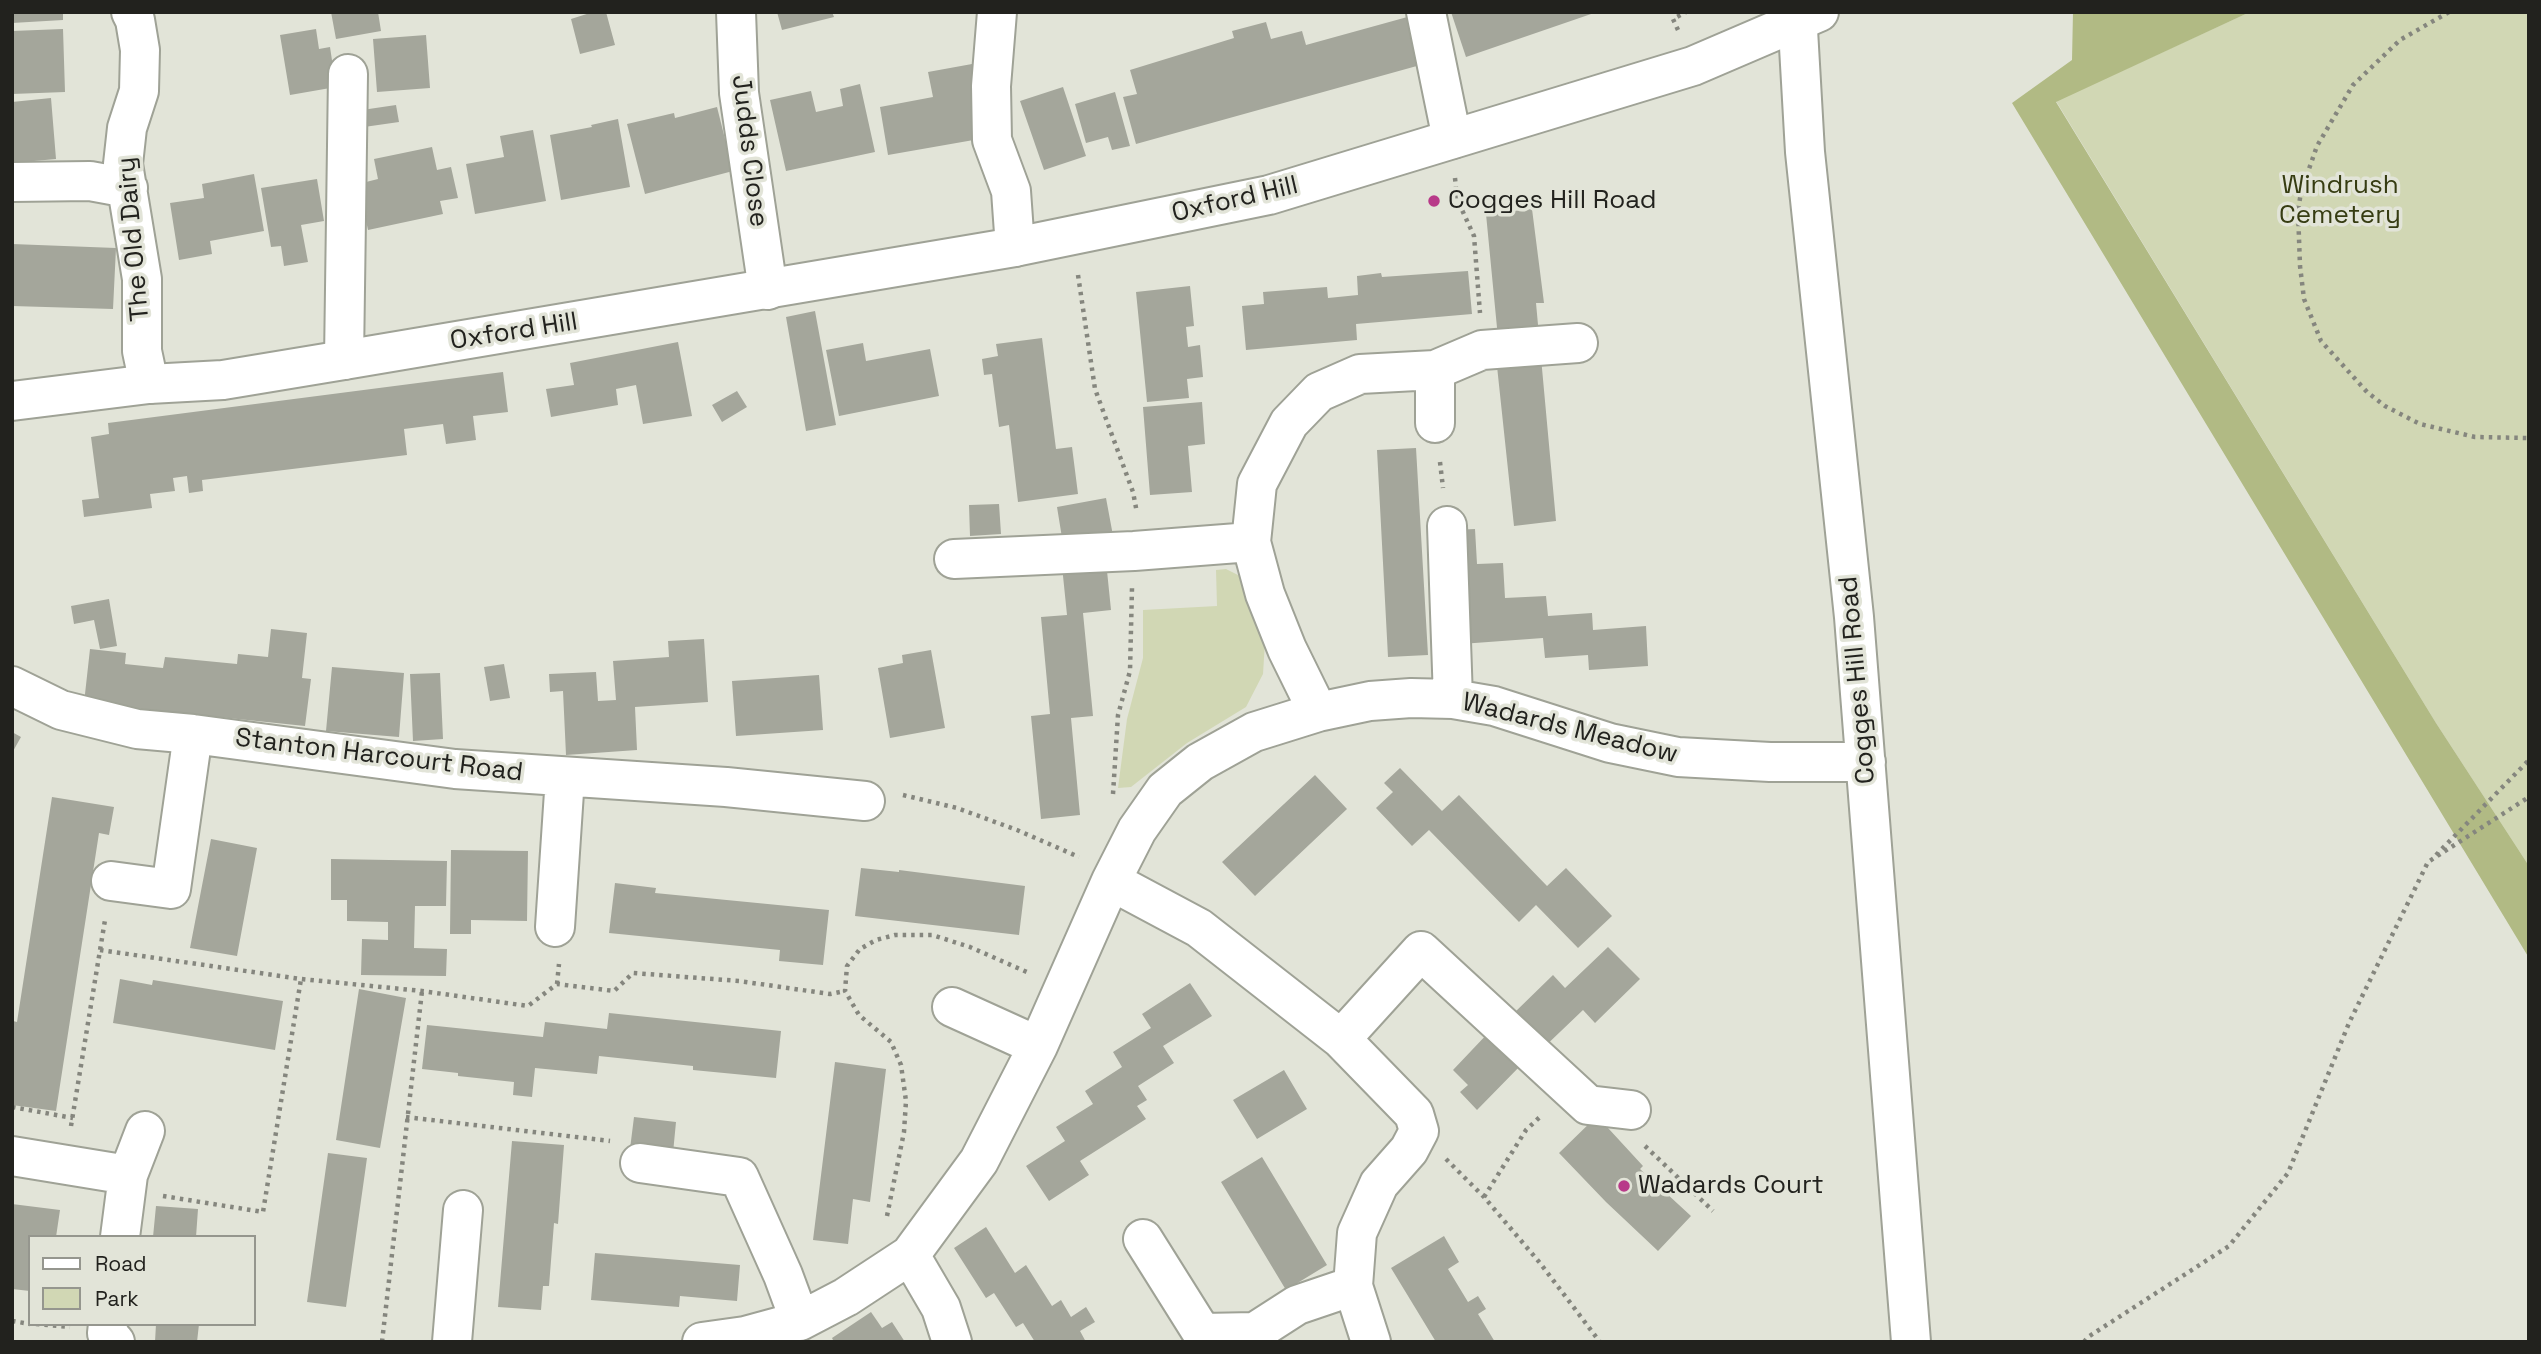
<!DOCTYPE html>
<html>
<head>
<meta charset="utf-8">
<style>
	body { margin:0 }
	#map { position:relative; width:2541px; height:1354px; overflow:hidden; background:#e2e4d8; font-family:"Space Grotesk",sans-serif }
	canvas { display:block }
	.frame { position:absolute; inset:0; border:14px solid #22221e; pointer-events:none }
	.legend { position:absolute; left:28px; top:1235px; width:228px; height:91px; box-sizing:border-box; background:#e2e4d8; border:2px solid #95968e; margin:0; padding:9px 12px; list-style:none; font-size:21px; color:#22221e }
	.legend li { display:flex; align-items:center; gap:14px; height:35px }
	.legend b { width:35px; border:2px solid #95968e }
</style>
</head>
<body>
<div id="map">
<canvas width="2541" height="1354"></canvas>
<div class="frame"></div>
<ul class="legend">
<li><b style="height:9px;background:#fff"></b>Road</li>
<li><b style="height:19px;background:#d1d7b4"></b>Park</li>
</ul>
</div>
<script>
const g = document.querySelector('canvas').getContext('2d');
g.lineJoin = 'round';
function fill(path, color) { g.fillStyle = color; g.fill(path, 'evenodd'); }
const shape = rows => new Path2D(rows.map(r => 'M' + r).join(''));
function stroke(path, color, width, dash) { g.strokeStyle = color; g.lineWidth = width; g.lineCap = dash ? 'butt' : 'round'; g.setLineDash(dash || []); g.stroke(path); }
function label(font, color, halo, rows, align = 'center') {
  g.font = font + ' "Space Grotesk",sans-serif'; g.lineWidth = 7; g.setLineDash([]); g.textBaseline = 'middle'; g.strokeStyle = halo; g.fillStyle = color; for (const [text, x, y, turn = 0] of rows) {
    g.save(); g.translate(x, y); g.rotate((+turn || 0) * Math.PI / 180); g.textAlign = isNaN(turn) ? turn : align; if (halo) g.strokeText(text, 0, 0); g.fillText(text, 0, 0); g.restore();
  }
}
const green = shape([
	[2250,12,2529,12,2529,866,2436,723,2056,101],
	[1226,569,1240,576,1265,642,1263,674,1246,707,1187,743,1131,787,1118,788,1127,719,1143,658,1143,610,1217,606,1216,570]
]);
const forest = shape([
	[2073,12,2250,12,2056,102,2436,723,2529,866,2529,958,2012,103,2072,60]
]);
const building = shape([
	[12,12,63,12,63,20,12,23],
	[331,12,378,12,381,31,336,39],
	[593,12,606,12,615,45,580,54,571,19],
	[777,12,832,12,834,17,782,30],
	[1451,12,1594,12,1594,13,1466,57],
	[1411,16,1424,64,1136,144,1123,97,1137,94,1130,70,1234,38,1232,31,1266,22,1271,39,1302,31,1306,45],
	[63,29,65,92,12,94,12,31],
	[316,29,319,49,330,47,336,87,290,95,280,35],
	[426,35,430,88,377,92,373,39],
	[972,64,985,138,888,155,880,107,933,97,928,72],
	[860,84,875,152,786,171,770,100,811,91,816,112,843,106,840,89],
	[1063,87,1086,156,1044,170,1020,101],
	[1115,92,1130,146,1112,150,1108,137,1086,143,1075,104],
	[51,98,56,159,12,163,12,102],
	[396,105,399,122,364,127,362,110],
	[717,107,733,171,645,194,627,124,674,113,675,118],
	[618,119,630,187,561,200,550,135,592,127,591,125],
	[533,130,546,201,475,214,466,164,504,157,500,136],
	[432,147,437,170,451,167,458,198,440,201,443,214,368,230,358,184,378,179,374,159],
	[254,174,264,231,210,241,212,254,179,260,170,203,204,198,202,184],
	[317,179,324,221,301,225,308,262,284,266,281,246,271,247,261,188],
	[1532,209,1544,303,1536,303,1556,521,1514,526,1494,338,1498,338,1486,214],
	[12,244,116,248,113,309,12,306],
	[1468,271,1472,314,1356,324,1357,340,1246,350,1242,306,1264,304,1263,292,1327,287,1328,298,1358,295,1357,276,1381,273,1382,277],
	[1190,286,1194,326,1186,327,1188,347,1200,345,1203,377,1187,379,1189,398,1147,402,1136,292],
	[815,311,836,425,806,431,786,317],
	[1042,338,1056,449,1072,447,1078,494,1018,502,1009,425,999,427,992,374,984,375,982,359,998,356,996,344],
	[678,342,692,416,643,424,636,385,616,389,618,405,551,417,546,389,574,385,570,363],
	[863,343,866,361,930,349,939,396,839,416,826,350],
	[503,372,508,412,473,416,476,440,446,444,443,424,404,429,407,455,202,480,203,491,189,493,187,476,173,478,175,491,150,494,152,508,84,517,82,500,99,498,91,437,109,434,108,423],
	[737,391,747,407,722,422,712,405],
	[1202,402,1205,444,1188,446,1192,492,1150,495,1143,407],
	[1416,448,1428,655,1388,657,1377,450],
	[1106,498,1114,541,1064,550,1057,507],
	[999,504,1001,534,970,536,969,505],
	[1475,529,1477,564,1503,563,1505,598,1546,596,1548,616,1592,613,1593,630,1646,626,1648,666,1589,670,1588,655,1545,658,1543,638,1461,644,1454,530],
	[1106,561,1111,610,1083,613,1093,716,1071,718,1080,815,1041,819,1031,716,1050,714,1041,617,1067,615,1062,566],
	[109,599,117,646,100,649,94,620,74,624,71,606],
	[271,629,307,633,302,678,311,679,305,726,84,703,90,649,126,653,125,664,163,668,165,657,237,664,238,654,268,657],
	[704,639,708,702,635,707,637,750,566,755,563,691,550,692,549,674,596,672,598,701,616,700,613,661,669,657,668,641],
	[931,650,945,728,890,738,878,668,903,663,902,655],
	[504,664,510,698,490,701,484,667],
	[332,667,404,673,399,737,326,731],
	[440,673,443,739,413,741,410,674],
	[819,675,823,730,736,736,732,681],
	[12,732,21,737,12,753],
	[1400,768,1442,811,1459,795,1547,886,1566,868,1612,916,1578,948,1536,905,1519,922,1429,830,1412,846,1376,808,1393,792,1384,783],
	[1315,775,1347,809,1255,896,1222,862],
	[52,797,114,807,109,835,99,833,56,1111,12,1105,12,1028,13,1021,17,1022],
	[211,839,257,848,237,956,190,948],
	[451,850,528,851,527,921,471,920,471,934,450,934],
	[331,859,447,861,446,906,415,906,414,948,447,949,446,976,361,975,362,939,388,940,388,922,347,921,347,900,331,900],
	[861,868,899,872,899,870,1025,886,1019,935,855,916],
	[615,883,656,888,655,893,829,910,823,965,779,961,780,950,609,933],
	[1608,947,1640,979,1595,1023,1583,1010,1538,1053,1513,1014,1553,975,1565,988],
	[120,979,152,985,153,980,283,1001,275,1050,113,1023],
	[1190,983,1212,1016,1163,1046,1174,1063,1138,1086,1147,1100,1137,1106,1146,1119,1080,1161,1089,1175,1049,1201,1026,1166,1065,1141,1056,1127,1093,1104,1085,1091,1122,1067,1113,1052,1151,1028,1142,1014],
	[359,989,406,998,380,1148,336,1140],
	[609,1013,781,1031,776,1078,693,1070,693,1066,599,1056,597,1074,535,1068,532,1097,513,1095,514,1082,458,1076,458,1073,422,1069,427,1025,543,1037,545,1022,607,1029],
	[1490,1031,1523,1063,1477,1110,1460,1092,1468,1085,1453,1070],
	[835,1062,886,1069,870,1202,853,1199,848,1244,813,1240],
	[1284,1070,1307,1109,1257,1139,1233,1100],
	[1597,1116,1643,1166,1640,1169,1691,1216,1658,1251,1606,1202,1559,1153],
	[634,1117,676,1122,673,1153,630,1149],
	[512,1141,564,1145,558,1224,554,1223,549,1286,543,1286,541,1310,498,1307],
	[328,1153,367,1158,346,1307,307,1302],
	[1262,1157,1327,1265,1286,1290,1221,1182],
	[12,1204,60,1210,56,1237,30,1237,30,1291,12,1289],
	[156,1206,198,1209,196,1237,153,1237],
	[986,1227,1015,1273,1026,1265,1052,1306,1061,1300,1071,1317,1086,1307,1095,1322,1080,1331,1086,1342,1035,1342,1023,1323,1016,1327,994,1293,986,1298,954,1248],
	[1444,1236,1459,1262,1448,1269,1468,1302,1478,1296,1486,1309,1478,1314,1495,1342,1436,1342,1391,1268],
	[595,1253,740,1265,737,1301,680,1296,679,1307,591,1300],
	[871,1312,882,1328,892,1322,905,1342,834,1342,832,1338],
	[156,1324,199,1324,197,1342,155,1342]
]);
const path = shape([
	[2449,12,2400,40,2353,85,2317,146,2301,192,2298,211,2300,266,2304,299,2321,341,2367,392,2385,406,2420,424,2475,437,2529,438],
	[1678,30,1673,19,1686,12],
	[1455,178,1457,199,1474,236,1480,313],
	[1078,275,1095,389,1133,492,1137,513],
	[1440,462,1443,488],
	[1113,794,1118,715,1130,671,1132,588],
	[903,795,957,808,1017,830,1079,857],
	[2436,855,2529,760],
	[100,950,301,979,422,991,528,1006,557,984,614,991,633,973,739,981,830,994,845,991],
	[557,984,559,964],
	[12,1107,73,1118],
	[406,1117,610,1141],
	[71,1126,105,920],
	[1645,1146,1713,1211],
	[1446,1159,1484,1197,1540,1263,1600,1342],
	[163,1196,263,1212,301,979],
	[1484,1197,1526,1130,1542,1115],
	[887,1216,904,1132,906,1101,901,1065,891,1042,859,1015,845,991,847,966,860,949,876,940,895,935,932,935,970,947,1029,973],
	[12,1321,30,1324],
	[36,1324,70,1327],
	[382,1342,422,991],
	[2084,1342,2088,1337,2229,1246,2288,1173,2349,1023,2428,862,2529,797]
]);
const minor = shape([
	[131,12,135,20,140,50,139,91,127,128,123,164,142,279,142,351,149,384],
	[736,12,739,93,768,290],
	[997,12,991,86,992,140,1011,191,1015,247],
	[1426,12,1452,139],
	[1797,12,1805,152,1854,617,1911,1342],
	[12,182,90,181,128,188],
	[344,360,348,74],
	[1435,370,1435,423],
	[1447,526,1453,699],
	[954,559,1134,551,1251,542],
	[12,686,61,710,137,729,193,734,455,769,726,787,865,801],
	[1318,712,1287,649,1265,594,1251,542,1257,484,1289,423,1319,392,1360,374,1435,370,1482,350,1578,343],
	[111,881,171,889,193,734],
	[1111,881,1199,928,1341,1039,1414,1114,1419,1131,1409,1150,1379,1184,1357,1233,1353,1286,1297,1305,1255,1332,1202,1333,1143,1239],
	[555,927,565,777],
	[952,1007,1038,1046],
	[1341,1039,1421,951,1588,1105,1631,1110],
	[12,1156,128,1175,120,1237],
	[640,1163,739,1177,783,1275,800,1321],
	[128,1175,145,1131],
	[910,1255,941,1308,952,1342],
	[1353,1286,1371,1342],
	[108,1324,107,1333,115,1342],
	[452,1342,463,1210],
	[702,1342,745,1336,800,1321,846,1297,910,1255,979,1161,1038,1046,1111,881,1137,830,1165,790,1200,762,1254,732,1318,712,1370,701,1411,698,1453,699,1494,706,1610,743,1678,757,1770,762,1866,762]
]);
const major = shape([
	[12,401,149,384,223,380,344,360,1015,247,1269,195,1693,66,1819,12]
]);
const markers = [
	[1434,201,7,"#b83a89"],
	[1624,1186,7,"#b83a89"]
];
const streetNames = [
	["Judds Close",749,151,83],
	["Oxford Hill",1235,200,-13],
	["The Old Dairy",134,239,-95],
	["Oxford Hill",514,332,-9],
	["Cogges Hill Road",1858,680,-95],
	["Wadards Meadow",1570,729,14],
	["Stanton Harcourt Road",379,756,7]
];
const parkNames = [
	["Windrush",2340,186],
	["Cemetery",2340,216]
];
const poiNames = [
	["Cogges Hill Road",1448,201],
	["Wadards Court",1638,1186]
];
fill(green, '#d1d7b4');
fill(forest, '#b1ba84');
fill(building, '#a4a69b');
stroke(minor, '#9fa296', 42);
stroke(major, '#9fa296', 42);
stroke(path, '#85867e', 4.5, [3.5, 5]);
stroke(minor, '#fff', 38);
stroke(major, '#fff', 38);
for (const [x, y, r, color] of markers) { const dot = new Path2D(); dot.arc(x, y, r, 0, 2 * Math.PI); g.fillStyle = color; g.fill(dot); stroke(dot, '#e2e4d8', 2.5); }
label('26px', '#22221e', '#e2e4d8', streetNames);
label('26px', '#363c12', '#e2e4d8', parkNames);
label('26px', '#22221e', '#e2e4d8', poiNames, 'left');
</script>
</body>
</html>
